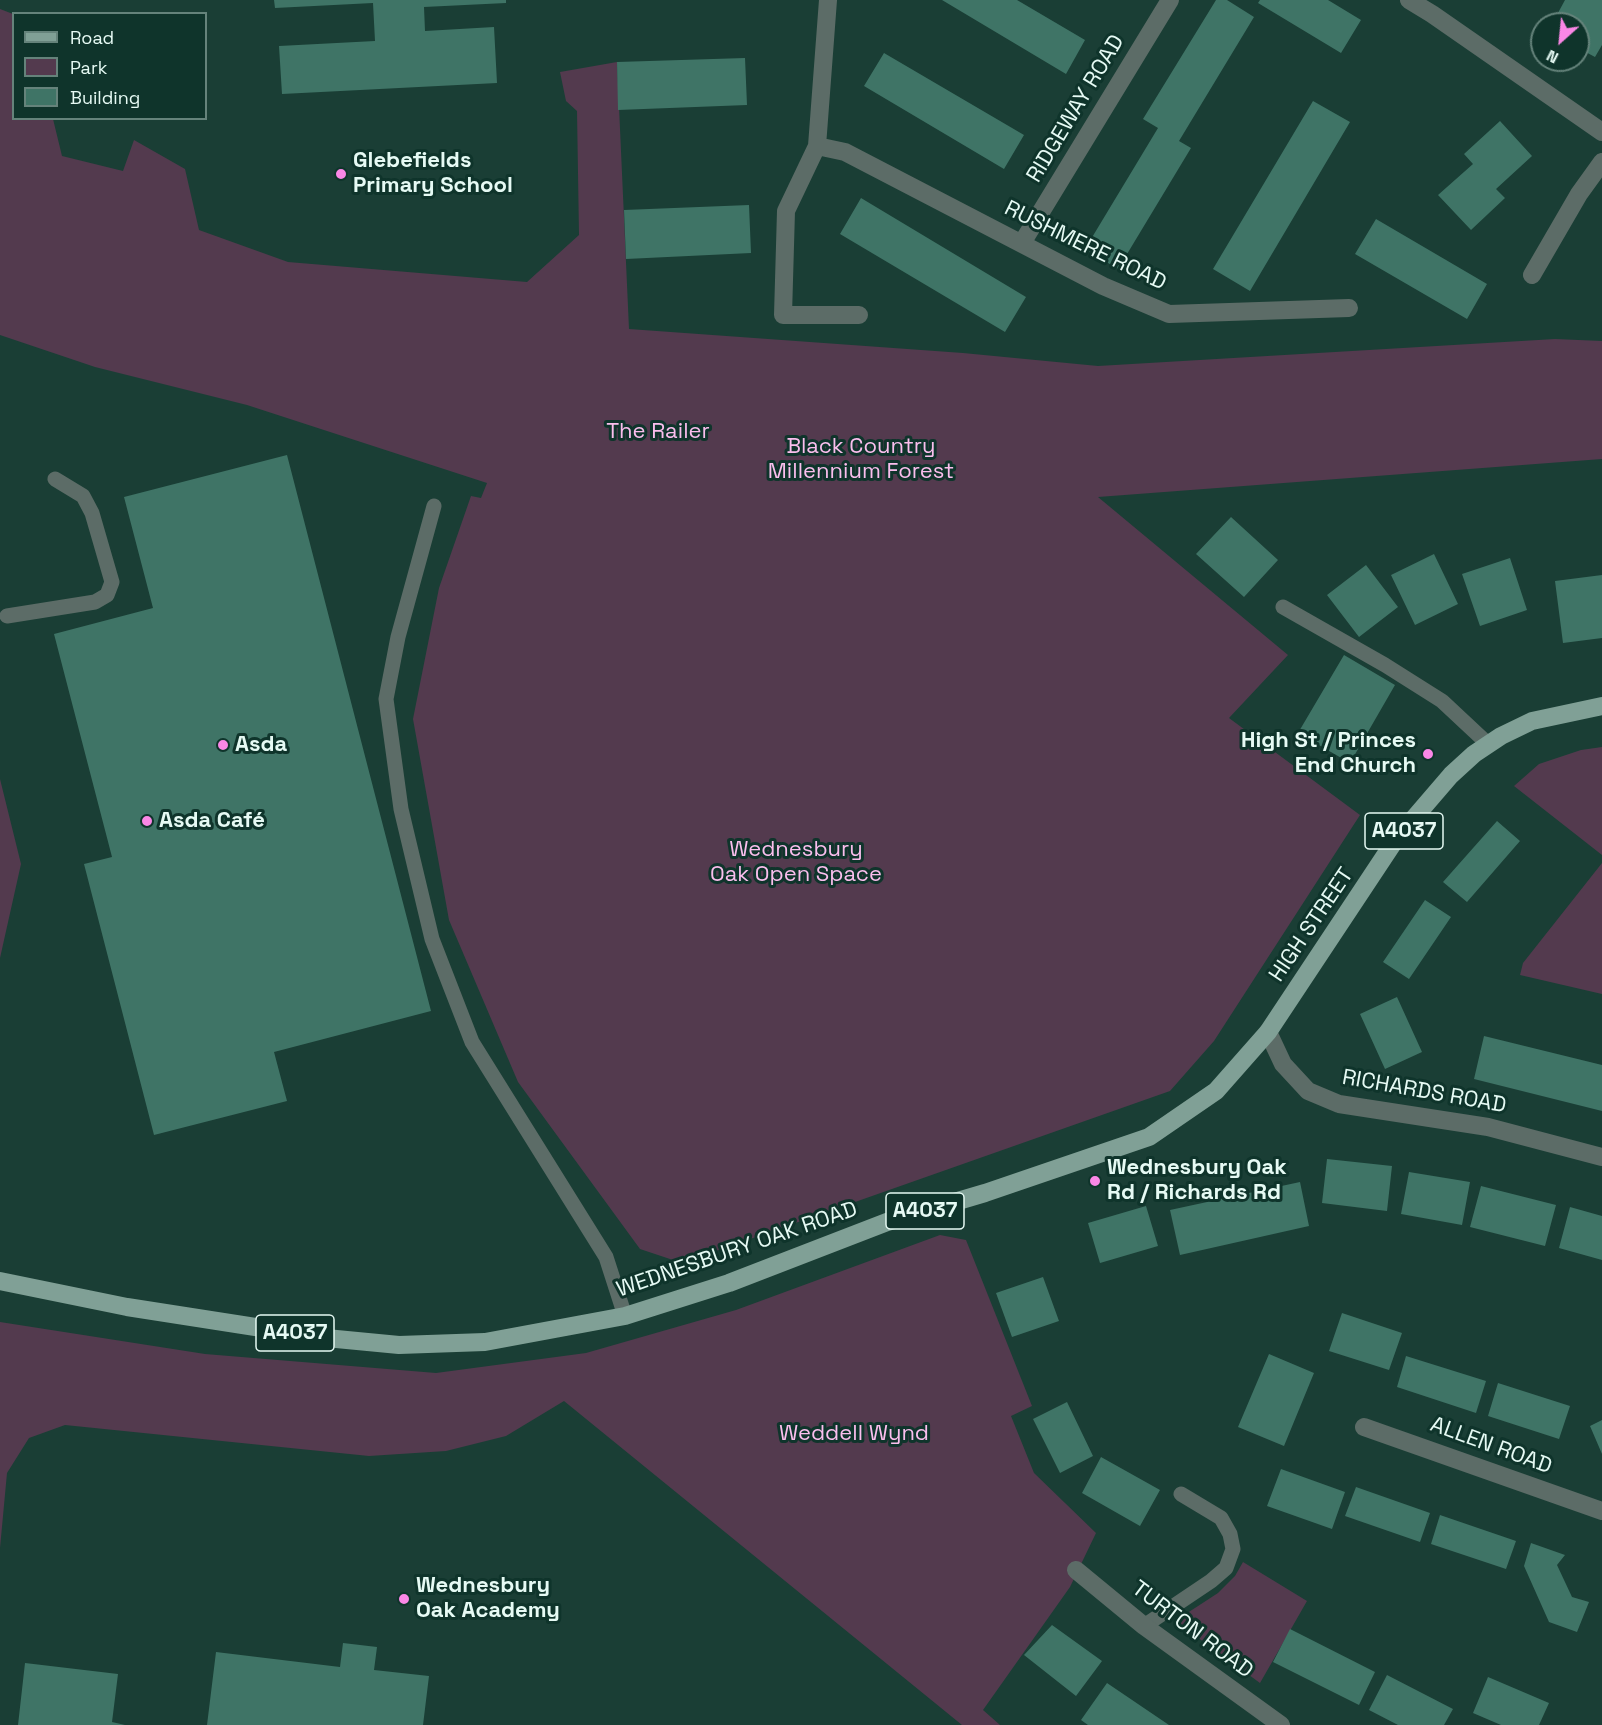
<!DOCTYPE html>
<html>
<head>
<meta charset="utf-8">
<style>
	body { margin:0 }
	#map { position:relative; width:1602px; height:1725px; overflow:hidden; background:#1a3e35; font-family:"Space Grotesk",sans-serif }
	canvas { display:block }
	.legend { position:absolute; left:12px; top:12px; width:195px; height:108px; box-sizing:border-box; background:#0f342b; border:2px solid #65837b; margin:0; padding:8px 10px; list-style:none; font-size:18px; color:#e6faf4 }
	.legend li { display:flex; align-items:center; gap:12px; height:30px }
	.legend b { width:30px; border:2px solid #65837b }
	.north { position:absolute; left:1530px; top:12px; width:60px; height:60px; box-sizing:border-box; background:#0f342b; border:2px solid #65837b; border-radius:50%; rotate:207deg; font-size:16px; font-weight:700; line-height:24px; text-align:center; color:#e6faf4 }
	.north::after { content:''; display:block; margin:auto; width:21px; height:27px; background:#fa87e6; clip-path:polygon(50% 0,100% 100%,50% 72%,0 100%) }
</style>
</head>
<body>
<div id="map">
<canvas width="1602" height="1725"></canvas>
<ul class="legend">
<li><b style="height:8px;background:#80a096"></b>Road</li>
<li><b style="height:16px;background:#533a4e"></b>Park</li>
<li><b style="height:16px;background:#3f7466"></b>Building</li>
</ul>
<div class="north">N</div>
</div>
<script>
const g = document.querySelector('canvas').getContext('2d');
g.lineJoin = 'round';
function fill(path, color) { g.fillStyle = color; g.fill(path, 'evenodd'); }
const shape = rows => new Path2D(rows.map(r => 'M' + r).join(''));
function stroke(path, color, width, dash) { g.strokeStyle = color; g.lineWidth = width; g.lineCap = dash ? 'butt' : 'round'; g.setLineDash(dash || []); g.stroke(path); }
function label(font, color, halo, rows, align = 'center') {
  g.font = font + ' "Space Grotesk",sans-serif'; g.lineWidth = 6; g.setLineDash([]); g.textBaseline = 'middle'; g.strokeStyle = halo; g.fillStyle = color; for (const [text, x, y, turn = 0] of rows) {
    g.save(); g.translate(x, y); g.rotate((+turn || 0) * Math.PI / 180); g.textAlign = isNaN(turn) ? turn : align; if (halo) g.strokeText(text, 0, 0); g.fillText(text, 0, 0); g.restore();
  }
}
const green = shape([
	[0,9,13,14,14,118,53,119,62,156,123,171,134,140,185,169,199,230,288,262,527,282,579,235,577,111,566,101,560,72,617,62,629,329,963,353,1098,366,1555,339,1602,341,1602,459,1098,497,1288,655,1229,718,1360,815,1214,1041,1170,1091,682,1263,640,1249,518,1082,449,920,413,719,439,588,471,496,481,498,487,483,247,405,95,367,0,335],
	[1602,747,1602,855,1514,786,1539,764,1581,750],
	[0,779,21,864,0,958],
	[1602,863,1602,994,1520,975,1523,963],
	[940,1235,966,1240,1032,1406,1011,1416,1034,1473,1096,1533,1070,1587,983,1710,1000,1725,962,1725,564,1401,506,1436,446,1451,369,1456,65,1425,29,1438,7,1473,0,1548,0,1322,205,1354,436,1373,586,1353,736,1310],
	[1243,1562,1307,1601,1260,1683,1175,1621,1218,1593,1235,1576]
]);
const building = shape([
	[274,0,506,0,506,3,424,7,425,31,494,27,497,83,282,94,279,46,375,41,373,3,275,8],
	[942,0,1017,0,1085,40,1066,74],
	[1216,0,1227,0,1254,17,1179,141,1191,148,1118,269,1085,249,1158,128,1143,119],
	[1260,0,1328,0,1361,20,1341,53,1258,3],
	[1565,0,1602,0,1602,45,1595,57,1578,48,1578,24,1552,24],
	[884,53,1024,135,1004,169,864,86],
	[745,58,747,105,618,110,617,62],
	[1313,101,1350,122,1250,291,1213,269],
	[1500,121,1532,156,1496,189,1505,198,1471,230,1438,195,1473,164,1464,154],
	[861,198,1026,297,1005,332,840,234],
	[749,205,751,253,626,259,624,210],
	[1376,219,1487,284,1467,319,1355,254],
	[287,455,431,1011,274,1052,287,1101,154,1135,84,864,112,857,54,634,153,608,124,497],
	[1231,517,1278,560,1244,597,1196,554],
	[1434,554,1458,604,1415,625,1391,575],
	[1510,558,1527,610,1480,626,1462,574],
	[1366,565,1398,607,1359,637,1327,595],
	[1602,575,1602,638,1563,643,1555,581],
	[1344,655,1395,685,1350,763,1298,733],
	[1497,821,1520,841,1467,902,1443,882],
	[1425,900,1451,917,1409,979,1383,962],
	[1397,997,1422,1052,1385,1069,1360,1014],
	[1484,1036,1602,1065,1602,1111,1474,1079],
	[1327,1159,1392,1166,1387,1211,1322,1203],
	[1409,1172,1470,1182,1462,1225,1401,1214],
	[1300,1182,1309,1226,1180,1255,1170,1210],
	[1481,1186,1556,1205,1545,1246,1470,1227],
	[1146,1206,1158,1246,1100,1263,1088,1223],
	[1570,1207,1602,1216,1602,1260,1559,1248],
	[1043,1277,1059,1321,1012,1337,996,1293],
	[1342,1313,1402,1333,1389,1370,1329,1351],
	[1269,1354,1314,1373,1284,1446,1238,1427],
	[1406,1356,1486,1381,1476,1413,1397,1387],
	[1498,1383,1570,1406,1559,1439,1488,1416],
	[1067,1402,1093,1456,1060,1473,1033,1419],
	[1602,1420,1602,1454,1590,1426],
	[1101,1457,1160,1490,1140,1526,1082,1493],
	[1281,1469,1345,1492,1332,1529,1267,1506],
	[1356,1487,1430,1513,1420,1542,1345,1516],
	[1440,1515,1516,1541,1506,1569,1431,1544],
	[1531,1543,1565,1555,1557,1565,1572,1597,1589,1602,1577,1632,1549,1622,1524,1566],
	[1052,1625,1102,1661,1076,1696,1024,1655],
	[1290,1629,1375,1672,1359,1705,1273,1662],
	[343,1643,377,1647,374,1670,429,1676,423,1725,207,1725,216,1652,340,1667],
	[25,1663,118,1674,112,1722,125,1725,18,1725],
	[1387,1675,1453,1709,1444,1725,1398,1725,1369,1710],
	[1488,1677,1549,1703,1539,1725,1501,1725,1473,1713],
	[1107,1683,1169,1725,1088,1725,1081,1720]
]);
const lane = shape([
	[434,506,398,637,386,699,401,809,432,939,472,1042,606,1257,625,1316],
	[1283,607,1385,665,1442,701,1488,744],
	[7,616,95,602,107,595,112,582,92,513,83,496,55,479],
	[1144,1626,1211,1581,1226,1568,1233,1549,1230,1534,1221,1518,1181,1494]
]);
const street = shape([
	[1409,0,1432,14,1602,132],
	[817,146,828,0],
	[1022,243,1170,0],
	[1532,275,1579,194,1602,162],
	[859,315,783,315,786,211,817,146,845,152,1103,286,1169,314,1349,308],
	[1268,1032,1283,1064,1308,1091,1339,1104,1488,1127,1602,1157],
	[1364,1427,1602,1511],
	[1076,1570,1144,1626,1281,1725]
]);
const primary = shape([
	[0,1281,127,1307,326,1338,399,1345,485,1342,625,1316,729,1283,887,1222,985,1193,1149,1137,1216,1091,1268,1032,1396,839,1451,775,1474,754,1501,736,1532,721,1602,706]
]);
const markers = [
	[341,174,6,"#fa87e6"],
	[223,745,6,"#fa87e6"],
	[1428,754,6,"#fa87e6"],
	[147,821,6,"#fa87e6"],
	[1095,1181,6,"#fa87e6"],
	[404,1599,6,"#fa87e6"]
];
const shields = [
	[1404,831,78],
	[925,1211,78],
	[295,1333,78]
];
const shieldNames = [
	["A4037",1404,831],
	["A4037",925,1211],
	["A4037",295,1333]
];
const streetNames = [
	["RIDGEWAY ROAD",1076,109,-59],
	["RUSHMERE ROAD",1085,246,26],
	["HIGH STREET",1312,925,-56],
	["RICHARDS ROAD",1424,1092,10],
	["WEDNESBURY OAK ROAD",737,1250,-19],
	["ALLEN ROAD",1491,1446,20],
	["TURTON ROAD",1192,1630,37]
];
const poiNames = [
	["Glebefields",353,161],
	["Primary School",353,186],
	["High St / Princes",1416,741,"right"],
	["End Church",1416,766,"right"],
	["Asda",235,745],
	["Asda Café",159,821],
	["Wednesbury Oak",1107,1168],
	["Rd / Richards Rd",1107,1193],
	["Wednesbury",416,1586],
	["Oak Academy",416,1611]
];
const parkNames = [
	["The Railer",658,432],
	["Black Country",861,447],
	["Millennium Forest",861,472],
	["Wednesbury",796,850],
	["Oak Open Space",796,875],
	["Weddell Wynd",854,1434]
];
fill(green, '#533a4e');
fill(building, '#3f7466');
stroke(lane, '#5c6c67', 15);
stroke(street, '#5c6c67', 18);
stroke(primary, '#80a096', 18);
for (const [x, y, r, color] of markers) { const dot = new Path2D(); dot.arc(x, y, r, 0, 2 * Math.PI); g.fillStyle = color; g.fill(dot); stroke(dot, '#0f342b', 2); }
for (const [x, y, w] of shields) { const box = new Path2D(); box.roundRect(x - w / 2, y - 18, w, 36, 4.5); g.fillStyle = '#0f342b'; g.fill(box); stroke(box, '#e6faf4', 1.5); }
label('bold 21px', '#e6faf4', null, shieldNames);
label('22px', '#e6faf4', '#0f342b', streetNames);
label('bold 22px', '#e6faf4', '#0f342b', poiNames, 'left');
label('22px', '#fabeed', '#0f342b', parkNames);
</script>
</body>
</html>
